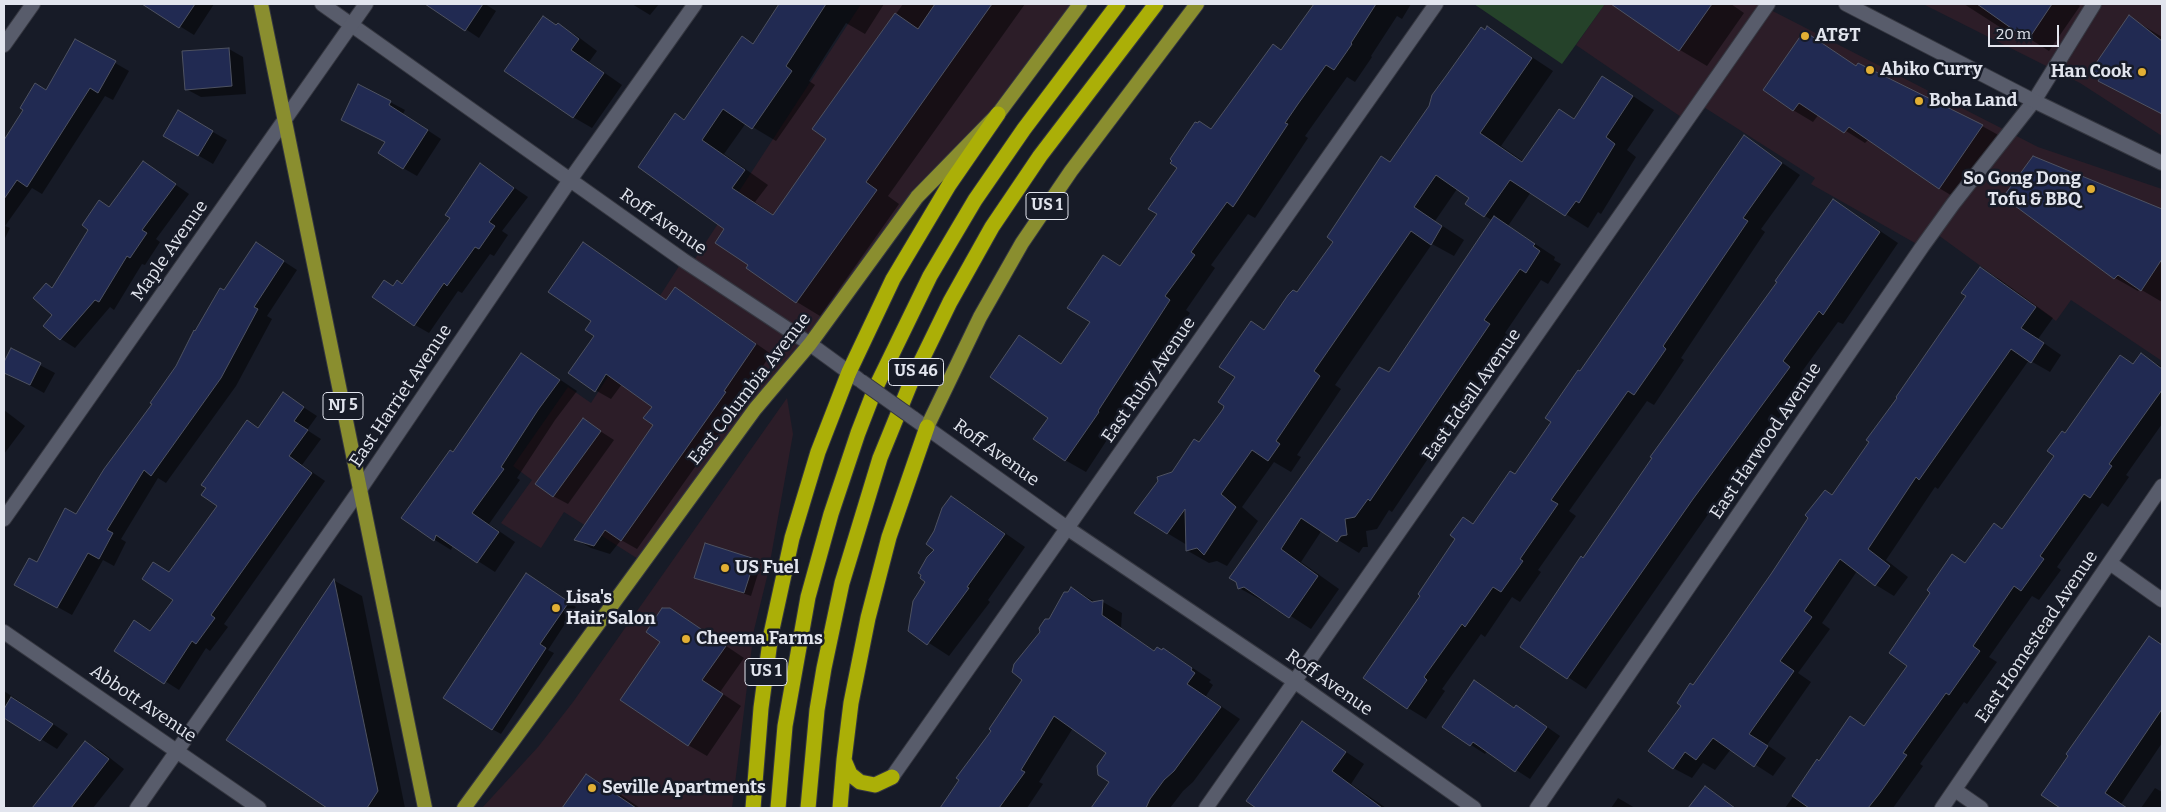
<!DOCTYPE html>
<html>
<head>
<meta charset="utf-8">
<style>
	body { margin:0 }
	#map { position:relative; width:2166px; height:812px; overflow:hidden; background:#171b27; font-family:Bitter,serif }
	canvas { display:block }
	.frame { position:absolute; inset:0; border:5px solid #e2e5ee; pointer-events:none }
	.scale { position:absolute; left:1988px; top:25px; width:71px; height:22px; box-sizing:border-box; border:2px solid #e2e5ee; border-top:0; padding-left:6px; font-size:15px; line-height:18px; white-space:nowrap; color:#e2e5ee; -webkit-text-stroke:4px #171b27; paint-order:stroke }
</style>
</head>
<body>
<div id="map">
<canvas width="2166" height="812"></canvas>
<div class="frame"></div>
<div class="scale">20 m</div>
</div>
<script>
const g = document.querySelector('canvas').getContext('2d');
g.lineJoin = 'round';
function fill(path, color) { g.fillStyle = color; g.fill(path, 'evenodd'); }
const shape = rows => new Path2D(rows.map(r => 'M' + r).join(''));
function stroke(path, color, width, dash) { g.strokeStyle = color; g.lineWidth = width; g.lineCap = dash ? 'butt' : 'round'; g.setLineDash(dash || []); g.stroke(path); }
function label(font, color, halo, rows, align = 'center') {
  g.font = font + ' Bitter,serif'; g.lineWidth = 5; g.setLineDash([]); g.textBaseline = 'middle'; g.strokeStyle = halo; g.fillStyle = color; for (const [text, x, y, turn = 0] of rows) {
    g.save(); g.translate(x, y); g.rotate((+turn || 0) * Math.PI / 180); g.textAlign = isNaN(turn) ? turn : align; if (halo) g.strokeText(text, 0, 0); g.fillText(text, 0, 0); g.restore();
  }
}
const commercial = shape([
	[861,4,1080,4,998,114,917,197,643,562,564,512,541,548,501,523,532,480,513,466,568,387,591,403,683,260,691,265],
	[1605,4,1759,4,2038,147,2162,189,2162,361,2071,300,2056,321,1934,232,1922,247,1811,184,1815,178,1699,104,1687,121,1576,45],
	[1923,4,2162,4,2162,136,2080,83],
	[787,398,793,434,768,573,754,630,732,808,482,808,538,747,573,702]
]);
const green = shape([
	[1474,4,1605,4,1562,64]
]);
const shadow = shape([
	[148,4,214,4,194,35,147,6],
	[428,4,485,4,496,11,479,38],
	[632,4,659,4,650,15],
	[780,4,884,4,865,34,846,23,809,81,815,85,776,141,746,123,724,154,768,185,755,202,774,215,828,139,814,129,903,4,1025,4,888,196,899,204,820,316,797,302,748,268,750,265,726,229,685,120,742,38,754,45],
	[1315,4,1411,4,1402,19,1397,16,1371,56,1372,57,1355,82,1347,77,1305,136,1308,138,1255,218,1248,214,1211,265,1215,268,1186,310,1190,313,1086,472,1065,460,1020,337,1062,364,1091,321,1104,256,1121,266,1159,214,1212,130,1282,51],
	[1616,4,1731,4,1744,13,1707,66,1680,50,1615,5],
	[1964,4,2077,4,2080,6,2049,51,2013,28,2009,33],
	[2129,17,2162,37,2162,114,2100,80],
	[544,18,577,36,597,51,589,62,622,85,592,128,573,117],
	[1488,28,1553,71,1501,146,1524,162,1560,111,1576,120,1624,90,1654,110,1627,150,1636,157,1601,214,1598,212,1588,228,1531,192,1508,226,1555,257,1554,260,1561,264,1548,284,1541,280,1505,333,1510,337,1392,512,1389,510,1377,529,1366,531,1368,547,1363,547,1359,553,1322,530,1301,562,1339,589,1311,629,1264,599,1261,600,1239,588,1389,374,1493,221,1466,204,1471,198,1457,189,1435,221,1464,240,1454,256,1432,244,1335,385,1341,389,1297,455,1301,457,1291,472,1274,462,1242,507,1258,521,1227,566,1217,561,1209,563,1188,551,1187,545,1167,533,1173,473,1199,444,1224,409,1236,377,1251,322,1265,330,1298,294],
	[1805,33,1857,67,1982,126,2002,137,1959,200,1939,188,1869,139,1865,143,1819,114,1813,122,1793,110],
	[75,40,129,71,113,100,105,96,42,194,32,188,5,226,10,228,4,240,4,143,25,110,47,91],
	[229,49,243,57,246,94,201,97,186,89],
	[390,102,405,110,403,114,441,139,417,176,403,168,387,142,356,127],
	[178,112,227,140,213,164,165,136],
	[1744,137,1800,175,1761,229,1765,232,1681,358,1684,360,1654,405,1647,401,1569,511,1576,516,1538,570,1541,572,1520,602,1512,597,1485,637,1481,634,1442,689,1445,691,1426,719,1408,708,1474,525,1516,476,1553,422,1581,373],
	[2033,157,2162,211,2162,302,2140,289,2138,291,2115,278,2005,197],
	[143,162,189,194,156,239,160,242,145,265,142,264,114,310,110,307,75,348,61,339,45,326,54,315,46,284,53,288,90,229,110,208],
	[481,165,528,197,502,231,508,235,494,256,490,254,462,293,458,291,429,333,415,325,394,287,403,285,452,218],
	[1834,200,1898,243,1843,324,1838,322,1801,373,1808,379,1711,510,1586,689,1522,647],
	[583,243,667,301,675,289,691,298,771,354,739,401,741,402,637,549,621,540,610,554,591,548,575,539,655,425,653,407,622,384,611,399,595,390,596,336],
	[257,244,297,270,267,316,272,319,236,386,166,483,158,478,121,539,126,542,114,566,103,560,72,615,16,584,37,563,77,516,153,404],
	[1980,269,1999,279,2053,318,2038,339,2061,355,2050,372,2029,360,1938,489,1935,487,1886,560,1908,577,1894,596,1876,585,1857,571,1822,623,1830,629,1798,673,1811,682,1767,745,1786,758,1773,776,1731,749,1715,770,1703,763,1692,778,1673,768,1683,705,1694,686,1833,496,1968,296],
	[11,350,55,373,44,393,4,371,4,365],
	[522,354,577,391,555,420,517,478,520,480,489,524,515,542,495,572,453,545,451,550,435,540,403,518,454,454],
	[2141,355,2162,367,2162,424,2126,475,2129,477,2108,507,2102,503,2057,567,2061,570,2039,600,2032,596,1989,657,1997,662,1967,704,1964,702,1920,764,1923,766,1893,808,1785,808,1850,718,1865,726,1909,666,1932,592,1953,556,1966,563,1994,524,2003,529,2056,456,2065,435,2120,356,2134,364],
	[283,394,317,416,307,430,321,439,302,465,325,481,224,624,228,627,210,651,206,648,179,690,116,650,134,621,151,632,175,599,170,573,219,506,247,422,259,428],
	[4,410,25,426,4,454],
	[583,420,614,440,568,504,553,496],
	[951,498,972,510,1025,547,988,600,990,602,949,656,909,630,937,550,935,532],
	[754,560,761,564,751,596,696,577],
	[535,579,576,607,548,650,554,653,501,734,492,729],
	[335,581,362,596,405,808,329,808,228,739],
	[1072,588,1095,602,1103,602,1122,613,1121,628,1156,652,1164,649,1211,680,1209,682,1213,685,1206,696,1240,719,1193,782,1183,791,1170,808,1092,808,1111,782,1107,752,1073,728,1039,782,1043,784,1027,808,942,808,1024,679,1050,620],
	[689,621,744,658,720,692,741,706,707,756,688,745],
	[2150,638,2162,645,2162,743,2121,804,2128,808,2062,808,2043,795],
	[1474,682,1515,708,1516,707,1530,715,1560,736,1530,779,1487,751,1485,754,1471,745,1444,726],
	[4,691,68,734,57,749,4,716],
	[1302,722,1364,764,1351,784,1386,808,1258,808,1248,801],
	[85,742,101,751,124,769,93,808,33,808],
	[587,775,624,797,640,808,574,808],
	[1705,787,1719,796,1736,808,1696,808,1692,805],
	[2155,788,2162,792,2162,808,2141,808],
	[1618,798,1635,808,1611,808]
]);
const building = shape([
	[142,4,195,4,179,28,142,4],
	[425,4,483,4,465,31,425,4],
	[779,4,826,4,786,66,792,71,752,129,723,109,702,140,745,170,732,188,773,215,826,139,812,129,895,13,918,29,935,4,992,4,866,182,877,190,796,303,746,268,748,265,715,243,724,229,638,167,675,113,684,120,742,36,753,44,779,4],
	[1314,4,1376,4,1351,43,1352,44,1334,70,1326,65,1298,104,1285,123,1288,124,1233,207,1227,202,1191,252,1195,255,1165,296,1170,300,1098,411,1099,412,1065,461,1033,439,1048,418,990,377,1019,335,1061,364,1090,322,1067,308,1103,255,1120,266,1157,214,1148,209,1177,168,1170,163,1172,161,1170,159,1195,122,1198,123,1199,121,1211,129,1273,44,1281,50,1314,4],
	[1611,4,1712,4,1679,51,1611,4],
	[1977,4,2052,4,2028,40,1977,4],
	[2129,15,2162,41,2162,114,2098,81,2101,76,2092,69,2129,15],
	[543,16,556,25,558,23,579,39,571,50,604,73,573,118,504,71,543,16],
	[1487,26,1532,58,1480,133,1522,162,1559,109,1574,119,1602,76,1633,96,1606,137,1615,144,1579,203,1576,201,1565,216,1510,180,1484,217,1465,204,1469,198,1436,175,1414,207,1442,226,1431,245,1411,231,1314,371,1320,376,1276,441,1280,444,1268,461,1252,450,1221,494,1236,507,1204,555,1197,548,1186,551,1185,509,1167,534,1134,513,1158,481,1157,477,1172,472,1194,439,1199,442,1223,409,1224,406,1218,402,1235,377,1219,367,1251,321,1264,330,1288,295,1293,290,1297,292,1333,242,1327,237,1381,156,1390,162,1429,106,1432,95,1446,76,1481,27,1485,30,1487,26],
	[1804,31,1856,66,1858,63,1983,125,1939,189,1849,127,1844,133,1799,103,1793,111,1763,90,1804,31],
	[75,39,116,61,98,93,90,88,27,187,17,180,4,199,4,140,23,110,20,108,35,83,46,90,75,39],
	[229,48,232,86,185,90,182,51,229,48],
	[358,84,391,101,389,105,428,130,403,169,378,153,385,142,341,120,358,84],
	[178,110,213,131,198,156,163,136,178,110],
	[1744,135,1782,163,1743,218,1748,221,1663,346,1666,349,1634,395,1628,391,1551,500,1558,504,1520,559,1523,561,1501,592,1493,587,1465,627,1462,624,1424,677,1427,680,1407,709,1363,678,1420,596,1418,594,1455,539,1450,535,1463,517,1473,524,1510,471,1515,474,1551,422,1545,418,1578,370,1580,371,1744,135],
	[2033,156,2162,209,2162,259,2141,291,2118,275,2114,279,2003,197,2033,156],
	[143,161,176,184,142,230,147,233,130,258,127,256,99,302,95,300,60,340,43,326,52,315,33,298,46,283,52,288,88,230,82,225,99,200,109,207,143,161],
	[480,163,514,188,489,222,495,226,479,249,475,247,447,286,444,283,414,326,372,297,384,280,393,286,397,280,402,284,450,218,445,215,480,163],
	[1833,199,1880,232,1823,315,1819,311,1783,361,1790,367,1693,499,1567,679,1520,647,1581,556,1583,558,1652,458,1650,457,1777,282,1775,281,1833,199],
	[1494,216,1535,244,1533,246,1540,251,1526,273,1520,269,1484,320,1490,324,1370,501,1368,499,1355,517,1345,519,1347,535,1341,536,1337,542,1301,518,1281,549,1318,576,1289,618,1244,587,1238,589,1236,582,1229,578,1379,367,1389,372,1494,216],
	[256,242,284,261,254,307,258,309,221,378,151,476,144,470,107,530,113,533,99,559,88,553,57,608,14,585,29,558,37,562,65,508,76,514,104,469,152,404,150,403,176,366,194,330,195,331,220,288,224,290,256,242],
	[583,242,666,300,675,287,756,344,724,391,726,392,621,541,605,530,594,546,574,540,653,425,643,418,652,407,606,374,595,392,568,373,594,336,585,330,591,321,548,292,583,242],
	[1980,267,2036,307,2021,328,2044,343,2031,363,2011,349,1919,480,1916,477,1868,549,1890,566,1875,586,1840,559,1804,611,1812,617,1780,661,1794,671,1749,734,1768,746,1754,767,1713,738,1696,760,1685,752,1673,769,1648,751,1681,706,1677,703,1690,683,1693,685,1771,574,1808,518,1805,515,1825,490,1832,495,1869,442,1866,440,1897,398,1896,397,1966,296,1961,293,1980,267],
	[11,348,41,363,30,385,4,373,4,362,11,348],
	[521,353,560,380,538,410,501,467,504,469,472,513,499,532,477,563,436,535,434,541,401,518,450,450,453,452,521,353],
	[2141,353,2162,369,2162,390,2109,464,2112,466,2090,498,2084,494,2040,556,2044,559,2021,591,2014,586,1973,646,1980,651,1949,695,1946,693,1903,753,1907,755,1880,793,1868,808,1809,808,1792,796,1817,759,1819,761,1850,716,1864,726,1907,666,1889,653,1930,593,1927,590,1952,554,1965,563,1994,523,2002,529,2054,456,2047,451,2062,431,2065,433,2120,355,2133,364,2141,353],
	[283,392,304,407,294,421,308,430,289,456,312,473,211,615,215,618,196,644,192,641,164,684,114,651,134,620,150,631,173,600,142,579,153,562,169,572,217,506,201,495,206,488,201,485,247,420,258,428,283,392],
	[583,418,601,431,553,497,535,484,583,418],
	[951,496,1005,534,967,587,969,588,927,645,908,631,913,601,925,582,920,578,921,575,918,573,927,557,934,550,926,544,934,531,942,508,951,496],
	[705,543,755,559,744,593,694,578,705,543],
	[526,573,569,602,540,644,546,648,492,730,443,698,526,573],
	[334,579,378,791,367,808,327,808,226,740,334,579],
	[1071,587,1092,602,1103,600,1102,615,1154,651,1157,647,1162,650,1163,648,1192,668,1191,670,1195,673,1187,684,1221,707,1174,771,1164,780,1150,799,1146,808,1091,808,1109,782,1098,775,1097,766,1106,753,1054,716,1021,770,1025,772,999,808,940,808,959,780,956,778,991,731,989,729,1022,680,1012,672,1014,664,1040,632,1039,628,1045,619,1049,619,1064,592,1068,592,1071,587],
	[662,608,670,608,726,646,702,680,723,694,688,746,620,700,660,642,646,632,662,608],
	[2149,636,2162,645,2162,709,2105,793,2127,808,2060,808,2041,795,2068,756,2066,754,2149,636],
	[1474,680,1514,708,1516,705,1547,727,1515,772,1473,742,1470,746,1442,727,1474,680],
	[11,697,53,724,40,741,4,718,4,709,11,697],
	[1302,721,1346,752,1332,771,1382,808,1256,808,1246,801,1302,721],
	[85,741,109,759,71,808,32,808,85,741],
	[586,774,636,808,562,808,586,774],
	[1705,786,1735,808,1688,808,1705,786]
]);
const minor = shape([
	[322,4,683,260,810,344,858,379],
	[4,45,33,4],
	[913,418,1067,528,1294,681,1474,808],
	[2110,563,2162,600],
	[4,632,259,808],
	[892,777,1436,4],
	[1955,790,1981,808],
	[137,808,361,488,570,180,695,4],
	[1206,808,1768,4],
	[1537,808,1922,247,1953,204,2034,101,2094,4],
	[1942,808,2162,486]
]);
const tertiary = shape([
	[4,519,366,4]
]);
const secondary = shape([
	[1846,4,2034,101,2162,163]
]);
const primary = shape([
	[261,4,425,808],
	[927,427,980,317,1022,243,1071,171,1197,4],
	[464,808,755,409,810,344,917,197,998,114,1080,4]
]);
const motorway = shape([
	[844,760,850,774,860,782,875,785,892,777],
	[753,808,761,708,771,634,792,538,818,452,849,372,893,279,949,185,998,114],
	[778,808,785,726,808,597,831,514,858,433,875,389,930,276,975,200,1024,129,1118,4],
	[808,808,817,710,824,668,842,583,880,458,911,382,950,302,992,227,1040,156,1156,4],
	[840,808,844,760,851,703,868,618,889,537,927,427]
]);
const minorBridge = shape([
	[861,381,913,418]
]);
const markers = [
	[1805,36,5,"#e2af34"],
	[1870,70,5,"#e2af34"],
	[2142,72,5,"#e2af34"],
	[1919,101,5,"#e2af34"],
	[2091,189,5,"#e2af34"],
	[725,568,5,"#e2af34"],
	[556,608,5,"#e2af34"],
	[686,639,5,"#e2af34"],
	[592,788,5,"#e2af34"]
];
const shields = [
	[1047,206,42],
	[916,372,55],
	[343,406,40],
	[766,672,42]
];
const shieldNames = [
	["US 1",1047,206],
	["US 46",916,372],
	["NJ 5",343,406],
	["US 1",766,672]
];
const poiNames = [
	["AT&T",1815,36],
	["Abiko Curry",1880,70],
	["Han Cook",2132,72,"right"],
	["Boba Land",1929,101],
	["So Gong Dong",2081,179,"right"],
	["Tofu & BBQ",2081,200,"right"],
	["US Fuel",735,568],
	["Lisa's",566,598],
	["Hair Salon",566,619],
	["Cheema Farms",696,639],
	["Seville Apartments",602,788]
];
const streetNames = [
	["Roff Avenue",663,222,35],
	["Maple Avenue",170,251,-55],
	["East Ruby Avenue",1149,380,-55],
	["East Columbia Avenue",750,389,-52],
	["East Edsall Avenue",1472,395,-55],
	["East Harriet Avenue",401,396,-56],
	["East Harwood Avenue",1766,441,-56],
	["Roff Avenue",996,453,36],
	["East Homestead Avenue",2037,637,-56],
	["Roff Avenue",1329,683,35],
	["Abbott Avenue",143,704,34]
];
fill(commercial, '#2c1d28');
fill(green, '#25422a');
fill(shadow, '#0007');
fill(building, '#212a52');
stroke(building, '#4e5261', 1);
stroke(minor, '#353740', 16);
stroke(tertiary, '#353740', 16);
stroke(secondary, '#353740', 16);
stroke(primary, '#353740', 16);
stroke(motorway, '#353740', 17);
stroke(minor, '#585c6b', 14);
stroke(tertiary, '#585c6b', 14);
stroke(secondary, '#585c6b', 14);
stroke(primary, '#8a8e2f', 14);
stroke(motorway, '#abaf07', 15);
stroke(minorBridge, '#353740', 16, []);
stroke(minorBridge, '#585c6b', 14);
for (const [x, y, r, color] of markers) { const dot = new Path2D(); dot.arc(x, y, r, 0, 2 * Math.PI); g.fillStyle = color; g.fill(dot); stroke(dot, '#171b27', 2); }
for (const [x, y, w] of shields) { const box = new Path2D(); box.roundRect(x - w / 2, y - 13.5, w, 27, 4); g.fillStyle = '#171b27'; g.fill(box); stroke(box, '#e2e5ee', 1); }
label('bold 16px', '#e2e5ee', null, shieldNames);
label('bold 18px', '#e2e5ee', '#171b27', poiNames, 'left');
label('18px', '#e2e5ee', '#171b27', streetNames);
</script>
</body>
</html>
